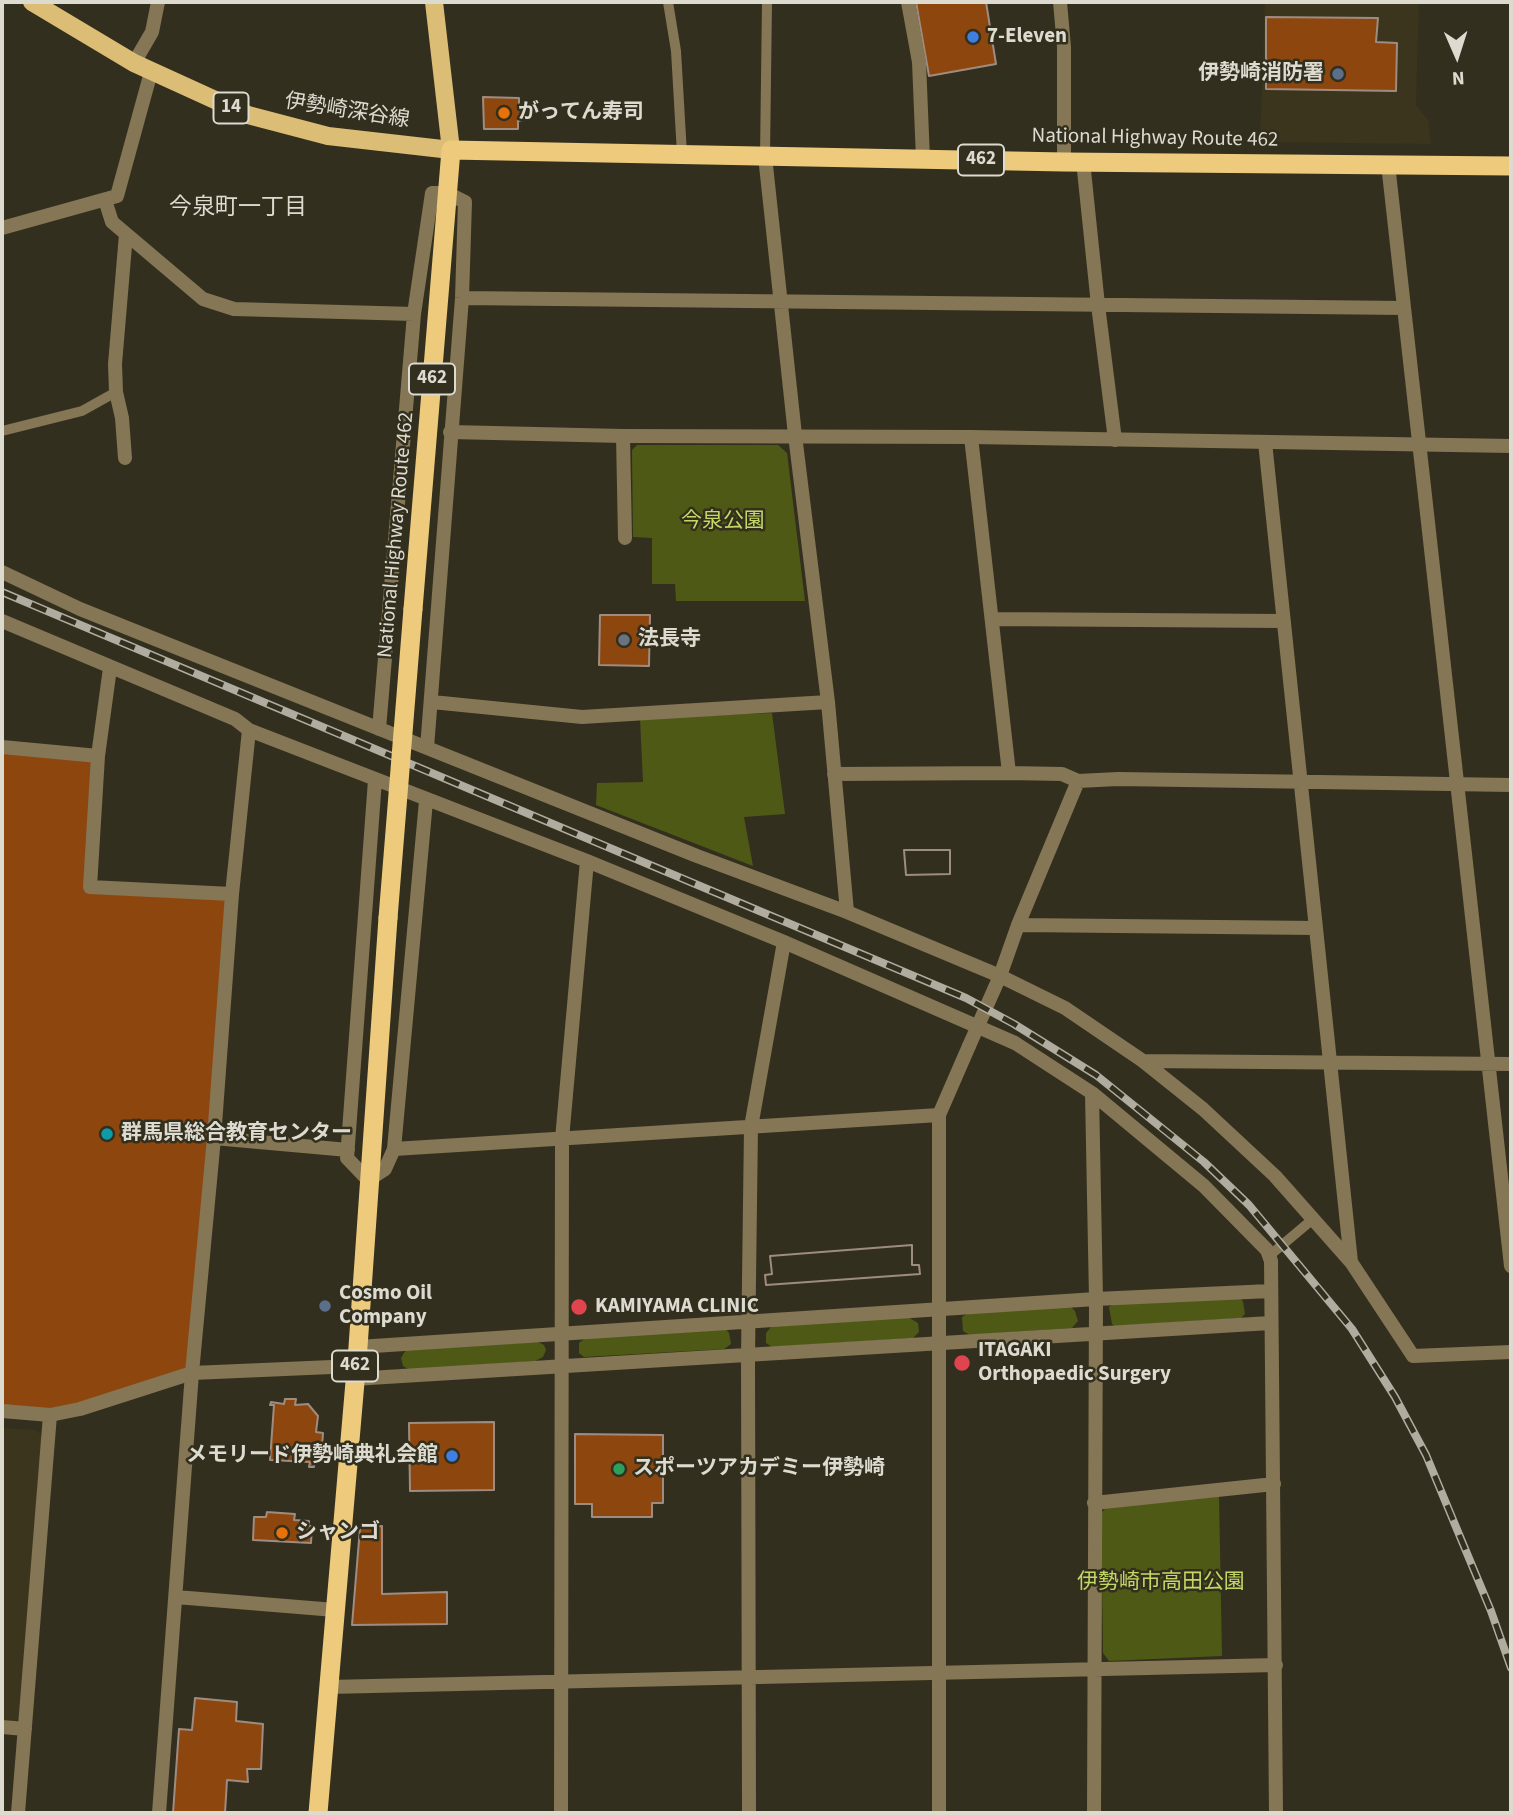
<!DOCTYPE html>
<html>
<head>
<meta charset="utf-8">
<style>
	body { margin:0 }
	#map { position:relative; width:1513px; height:1815px; overflow:hidden; background:#332f1e; font-family:"Source Sans 3",sans-serif }
	canvas { display:block }
	.frame { position:absolute; inset:0; border:4px solid #dddad0; pointer-events:none }
	.north { position:absolute; left:1422px; top:21px; width:70px; height:70px; -webkit-text-stroke:5px #332f1e; paint-order:stroke; rotate:177deg; font-size:19px; font-weight:700; line-height:28px; text-align:center; color:#dddad0 }
	.north::after { content:''; display:block; margin:auto; width:24px; height:32px; background:#dddad0; clip-path:polygon(50% 0,100% 100%,50% 72%,0 100%) }
</style>
</head>
<body>
<div id="map">
<canvas width="1513" height="1815"></canvas>
<div class="frame"></div>
<div class="north">N</div>
</div>
<script>
const g = document.querySelector('canvas').getContext('2d');
g.lineJoin = 'round';
function fill(path, color) { g.fillStyle = color; g.fill(path, 'evenodd'); }
const shape = rows => new Path2D(rows.map(r => 'M' + r).join(''));
function stroke(path, color, width, dash) { g.strokeStyle = color; g.lineWidth = width; g.lineCap = dash ? 'butt' : 'round'; g.setLineDash(dash || []); g.stroke(path); }
function label(font, color, halo, rows, align = 'center') {
  g.font = font + ' "Source Sans 3","Noto Sans JP",sans-serif'; g.lineWidth = 5; g.setLineDash([]); g.textBaseline = 'middle'; g.strokeStyle = halo; g.fillStyle = color; for (const [text, x, y, turn = 0] of rows) {
    g.save(); g.translate(x, y); g.rotate((+turn || 0) * Math.PI / 180); g.textAlign = isNaN(turn) ? turn : align; if (halo) g.strokeText(text, 0, 0); g.fillText(text, 0, 0); g.restore();
  }
}
const built = shape([
	[1265,2,1419,2,1416,105,1428,120,1431,144,1260,142],
	[2,1428,36,1430,44,1437,19,1720,13,1724,2,1723]
]);
const green = shape([
	[637,445,778,445,787,453,805,601,676,601,675,584,652,584,652,538,633,537,632,450],
	[772,713,785,814,744,817,753,866,596,805,597,783,643,782,640,718],
	[1240,1297,1243,1302,1245,1314,1241,1318,1115,1326,1112,1324,1109,1307,1113,1304],
	[1070,1306,1075,1311,1078,1321,1072,1328,970,1335,963,1331,962,1317,970,1312],
	[908,1317,918,1323,919,1332,913,1338,772,1347,766,1343,766,1333,772,1326],
	[725,1328,729,1333,731,1344,724,1349,584,1357,579,1353,579,1343,587,1337],
	[534,1340,544,1345,546,1350,543,1357,535,1361,410,1370,403,1366,401,1358,407,1348],
	[1219,1495,1222,1656,1109,1661,1103,1653,1101,1513,1107,1507]
]);
const building = shape([
	[916,2,986,2,996,64,929,76,916,2],
	[1266,17,1378,18,1376,42,1397,43,1396,91,1266,89,1266,17],
	[483,97,519,98,519,106,523,105,524,120,518,121,518,129,484,129,483,97],
	[600,615,650,615,649,666,599,665,600,615],
	[2,747,98,756,90,887,232,894,192,1373,50,1415,2,1411,2,747],
	[904,850,950,850,950,874,906,875,904,850],
	[904,850,950,850,950,874,906,875,904,850],
	[912,1245,912,1265,919,1265,920,1274,766,1285,765,1275,772,1274,770,1256,912,1245],
	[912,1245,912,1265,919,1265,920,1274,766,1285,765,1275,772,1274,770,1256,912,1245],
	[285,1399,296,1399,295,1405,308,1404,318,1416,316,1432,323,1433,322,1447,316,1447,314,1467,309,1467,310,1462,270,1460,274,1405,270,1405,271,1402,284,1404,285,1399],
	[494,1422,494,1490,410,1491,409,1423,494,1422],
	[575,1434,663,1435,663,1503,652,1503,652,1517,592,1517,592,1504,575,1504,575,1434],
	[267,1512,295,1514,294,1520,309,1521,309,1526,312,1526,311,1543,253,1540,254,1517,266,1517,267,1512],
	[382,1526,382,1594,447,1592,447,1624,352,1625,360,1528,382,1526],
	[195,1698,237,1702,236,1721,263,1724,261,1769,247,1769,248,1782,227,1780,225,1813,173,1813,179,1729,192,1730,195,1698]
]);
const service = shape([
	[668,2,676,51,682,154],
	[765,156,767,2],
	[2,431,82,411,116,392],
	[1269,1256,1313,1219]
]);
const minor = shape([
	[908,2,919,62,923,159],
	[1060,2,1064,47,1064,162],
	[134,63,152,32,158,2],
	[765,156,795,435,828,702,847,912],
	[1083,161,1098,305,1115,440],
	[1388,164,1511,1266],
	[105,200,112,222,203,299,234,309,414,314],
	[2,228,117,196,151,72],
	[462,298,1404,308],
	[623,436,625,538],
	[971,437,1009,773],
	[1265,442,1351,1262],
	[125,458,122,418,116,392,115,364,126,234],
	[2,572,80,609,697,856,847,912,1000,976,1065,1008,1143,1061,1203,1109,1275,1176,1351,1262,1413,1356,1511,1352],
	[992,619,1284,621],
	[2,621,235,719,249,730,587,861,784,942,1015,1043,1092,1093,1204,1186,1267,1250,1271,1261,1276,1813],
	[110,668,98,756,90,887,232,894],
	[432,702,582,717,828,702],
	[379,729,414,314,432,193,447,193,465,202,462,298,427,748],
	[2,747,98,756],
	[834,774,1009,773,1062,774,1078,781,1118,779,1385,783],
	[375,780,347,1158,368,1180,385,1169,394,1149,426,801],
	[1018,925,1316,928],
	[969,1046,1000,976,1018,925,1078,781],
	[1143,1061,1511,1064],
	[1092,1093,1096,1299,1094,1813],
	[214,1138,348,1150],
	[394,1149,939,1115],
	[358,1347,1096,1299,1270,1291],
	[353,1379,1270,1323],
	[1094,1503,1274,1484],
	[176,1597,335,1610],
	[329,1687,1276,1665],
	[2,1727,25,1729],
	[18,1813,50,1415],
	[159,1813,192,1373,214,1138,232,894,249,730],
	[561,1813,562,1139,587,861],
	[749,1813,748,1356,751,1127,784,942]
]);
const tertiary = shape([
	[450,432,623,436,971,437,1511,446],
	[1385,783,1511,785],
	[2,1411,50,1415,80,1409,192,1373,355,1366],
	[939,1813,939,1115,969,1046]
]);
const primary = shape([
	[32,2,134,63,248,115,328,136,451,150,434,2]
]);
const trunk = shape([
	[413,609,451,150,1064,162,1511,166],
	[318,1813,358,1347,388,918]
]);
const rail = shape([
	[2,592,966,998,1014,1024,1096,1075,1204,1162,1249,1205,1352,1329,1395,1397,1426,1455,1491,1611,1511,1668]
]);
const trunkBridge = shape([
	[388,918,413,609]
]);
const markers = [
	[973,37,7,"#3f7fe0"],
	[1338,74,7,"#5c6f8a"],
	[504,113,7,"#e8710a"],
	[624,640,7,"#6b7280"],
	[107,1134,7,"#0f9aa8"],
	[325,1306,7,"#5c6f8a"],
	[579,1307,9,"#e0444e"],
	[962,1363,9,"#e0444e"],
	[452,1456,7,"#3f7fe0"],
	[619,1469,7,"#2e9e5b"],
	[282,1533,7,"#e8710a"]
];
const shields = [
	[231,108,35],
	[981,160,46],
	[432,379,46],
	[355,1366,46]
];
const shieldNames = [
	["14",231,108],
	["462",981,160],
	["462",432,379],
	["462",355,1366]
];
const poiNames = [
	["7-Eleven",987,37],
	["伊勢崎消防署",1324,74,"right"],
	["がってん寿司",518,113],
	["法長寺",638,640],
	["群馬県総合教育センター",121,1134],
	["Cosmo Oil",339,1294],
	["Company",339,1318],
	["KAMIYAMA CLINIC",595,1307],
	["ITAGAKI",978,1351],
	["Orthopaedic Surgery",978,1375],
	["メモリード伊勢崎典礼会館",438,1456,"right"],
	["スポーツアカデミー伊勢崎",633,1469],
	["シャンゴ",296,1533]
];
const streetNames = [
	["伊勢崎深谷線",347,112,9],
	["National Highway Route 462",1155,139,1],
	["National Highway Route 462",397,535,-85]
];
const parkNames = [
	["今泉公園",723,522],
	["伊勢崎市高田公園",1161,1583]
];
const neighbourhoodNames = [
	["今泉町一丁目",238,209]
];
fill(built, '#3b351d');
fill(green, '#4f5916');
fill(building, '#8d470e');
stroke(building, '#9f8c81', 2);
stroke(service, '#857655', 10);
stroke(minor, '#857655', 14);
stroke(tertiary, '#857655', 14);
stroke(primary, '#dcbd75', 18);
stroke(trunk, '#eecb7c', 19);
stroke(rail, '#b0aca0', 8);
stroke(rail, '#332f1e', 5, [16]);
stroke(trunkBridge, '#eecb7c', 19);
for (const [x, y, r, color] of markers) { const dot = new Path2D(); dot.arc(x, y, r, 0, 2 * Math.PI); g.fillStyle = color; g.fill(dot); stroke(dot, '#332f1e', 2.5); }
for (const [x, y, w] of shields) { const box = new Path2D(); box.roundRect(x - w / 2, y - 15.5, w, 31, 5); g.fillStyle = '#332f1e'; g.fill(box); stroke(box, '#dddad0', 2); }
label('bold 19px', '#dddad0', null, shieldNames);
label('bold 21px', '#dddad0', '#332f1e', poiNames, 'left');
label('21px', '#dddad0', '#332f1e', streetNames);
label('21px', '#c3d863', '#332f1e', parkNames);
label('23px', '#dddad0', '#332f1e', neighbourhoodNames);
</script>
</body>
</html>
